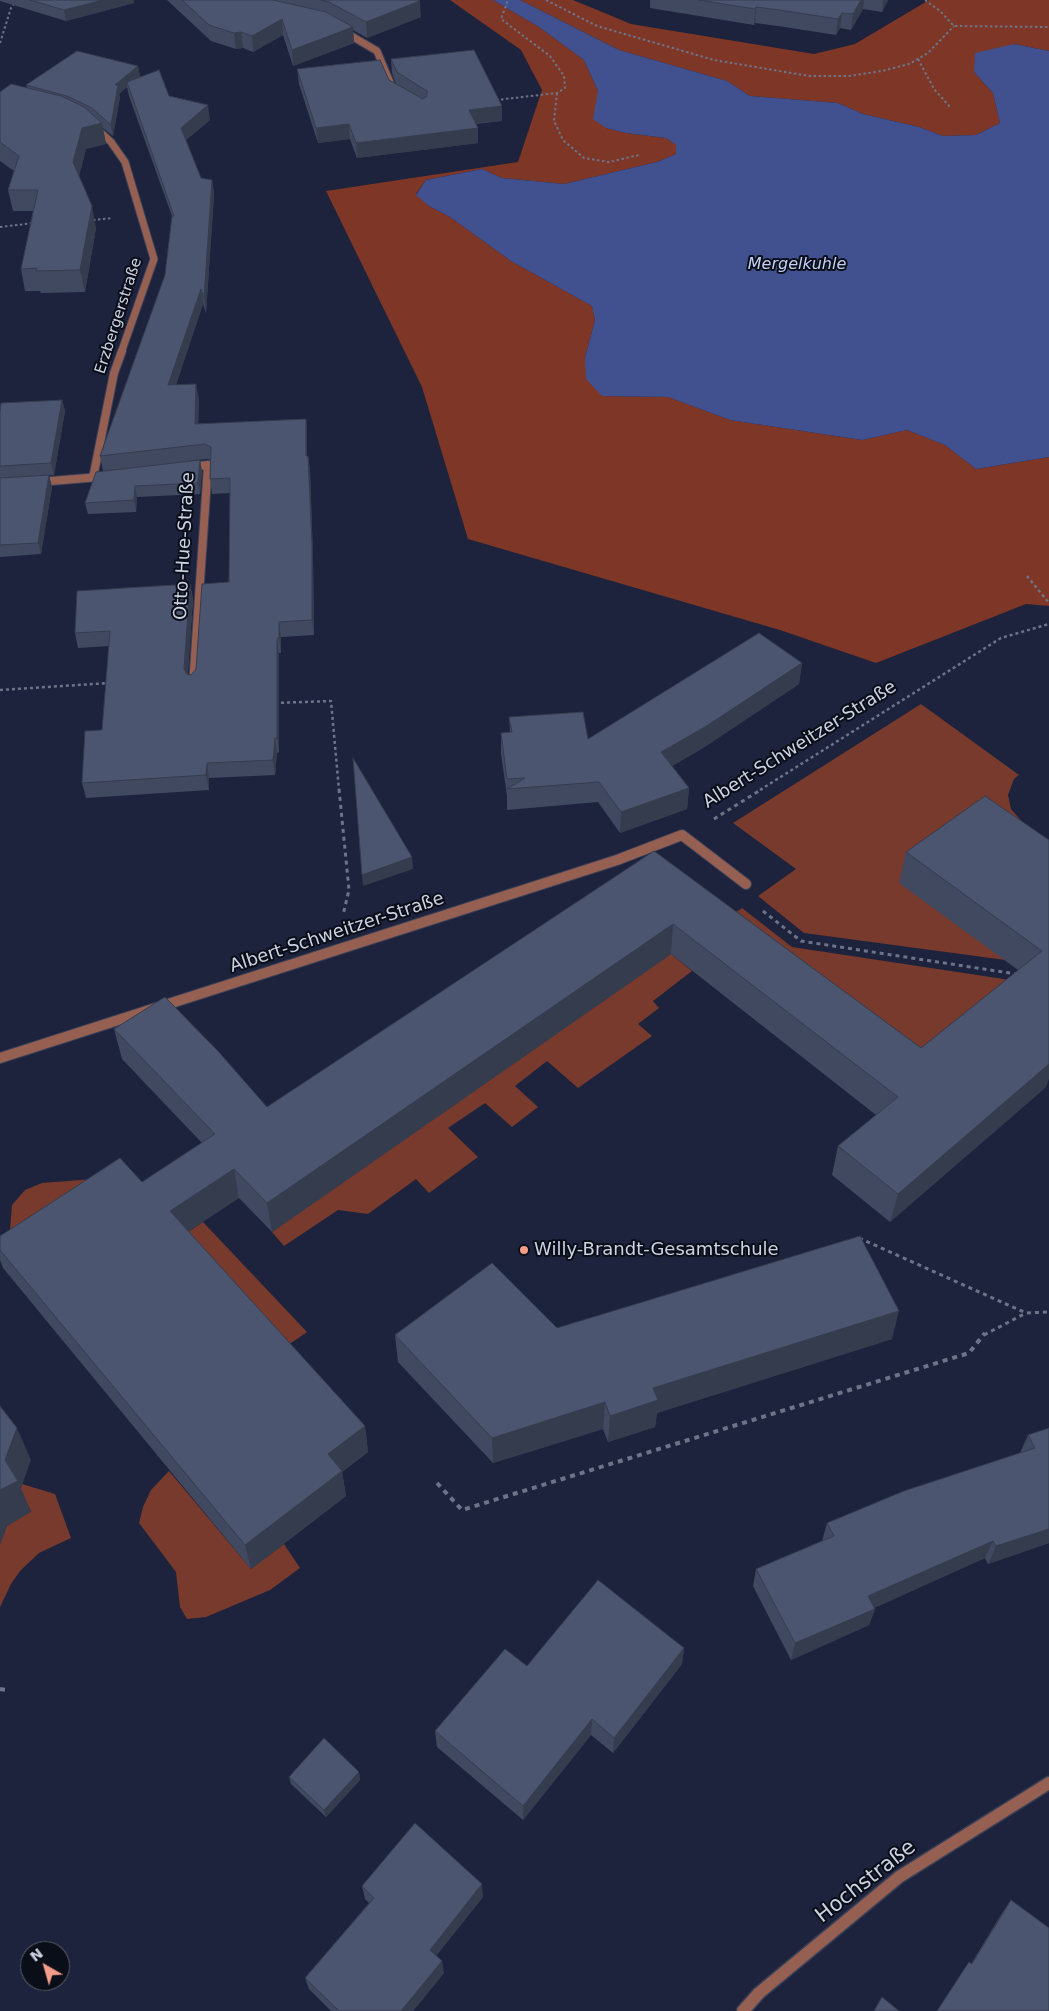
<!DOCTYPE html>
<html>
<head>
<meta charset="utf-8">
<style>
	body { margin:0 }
	#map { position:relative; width:1049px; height:2011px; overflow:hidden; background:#1d233c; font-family:"DejaVu Sans",sans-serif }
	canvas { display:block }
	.north { position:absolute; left:20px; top:1941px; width:50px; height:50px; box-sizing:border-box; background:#0a0e18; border:1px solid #585c69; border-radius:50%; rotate:322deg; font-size:14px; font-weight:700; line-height:20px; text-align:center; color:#cdd2e3 }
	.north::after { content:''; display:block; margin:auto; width:18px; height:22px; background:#f49e89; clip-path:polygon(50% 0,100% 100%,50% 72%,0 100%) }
</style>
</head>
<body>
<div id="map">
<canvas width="1049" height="2011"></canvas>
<div class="north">N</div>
</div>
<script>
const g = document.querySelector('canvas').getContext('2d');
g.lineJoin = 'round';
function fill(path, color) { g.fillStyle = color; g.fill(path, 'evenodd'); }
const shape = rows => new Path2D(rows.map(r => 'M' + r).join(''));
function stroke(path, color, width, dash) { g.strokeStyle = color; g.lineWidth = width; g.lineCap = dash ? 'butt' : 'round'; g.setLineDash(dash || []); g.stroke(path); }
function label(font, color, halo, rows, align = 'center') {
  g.font = font + ' "DejaVu Sans",sans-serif'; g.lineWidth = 4; g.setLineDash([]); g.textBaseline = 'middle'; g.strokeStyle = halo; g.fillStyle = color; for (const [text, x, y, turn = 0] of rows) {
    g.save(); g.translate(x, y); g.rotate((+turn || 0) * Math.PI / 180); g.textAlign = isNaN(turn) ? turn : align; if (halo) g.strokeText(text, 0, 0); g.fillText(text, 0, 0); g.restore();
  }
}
const green = shape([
	[921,704,1019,775,1014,779,1008,795,1011,809,1024,824,1013,961,804,933,758,896,796,869,733,823],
	[742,908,792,947,1030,983,914,1077,714,928],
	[671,954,692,971,653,1001,659,1008,638,1024,652,1036,578,1088,547,1061,515,1086,538,1107,512,1127,485,1103,448,1128,478,1157,429,1193,416,1179,368,1214,338,1210,284,1246,272,1232],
	[119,1177,8,1254,12,1205,25,1190,42,1183],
	[203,1222,307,1332,278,1352,177,1239],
	[169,1471,251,1569,284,1544,300,1568,270,1590,206,1617,187,1619,180,1607,176,1572,139,1523,143,1507,151,1490],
	[22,1484,55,1494,71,1538,39,1553,20,1571,11,1584,0,1607,0,1544,7,1526,31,1511,20,1491]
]);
const forest = shape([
	[450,0,493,0,539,27,584,60,598,91,606,128,626,133,666,138,676,145,676,154,657,162,564,184,502,178,482,169,426,180,416,194,429,206,450,217,511,261,592,306,595,320,585,358,602,396,668,397,730,420,862,440,907,430,945,445,976,469,1049,457,1049,606,1026,604,876,663,780,630,468,539,422,387,326,191,518,162,542,90,521,50],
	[520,0,573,0,631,24,814,54,855,44,929,0,1049,0,1049,51,1014,44,974,72,993,93,1000,123,976,135,943,136,919,127,863,114,838,103,750,96,727,81,619,50]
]);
const water = shape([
	[493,0,520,0,619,50,727,81,750,96,838,103,863,114,919,127,943,136,976,135,1000,123,993,93,974,72,975,53,1014,44,1049,51,1049,457,976,469,945,445,907,430,862,440,730,420,668,397,602,396,586,379,585,358,595,320,592,306,511,261,450,217,429,206,416,195,426,180,482,169,502,178,564,184,657,162,676,154,676,145,666,138,626,133,606,128,593,119,598,91,584,60,539,27]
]);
const pathFar3 = shape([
	[546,0,597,26,714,60,809,76,849,76,882,71,909,64,928,53,954,26],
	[925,0,940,11,954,26,1049,27],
	[0,43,11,8,17,0],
	[918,59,934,89,951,108],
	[557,93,554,121,563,140,584,158,609,162,639,155],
	[496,100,557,93,565,88,564,76,550,56,501,19,508,0],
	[93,220,112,218],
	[0,227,34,223]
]);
const pathFar2 = shape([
	[1027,576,1049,603],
	[0,690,109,683],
	[275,703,331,701,339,790],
	[760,790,1001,638,1049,624]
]);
const pathFar1 = shape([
	[339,789,349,890,343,915],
	[714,819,762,789],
	[763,911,801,941,1016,974],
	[859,1238,1026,1313,1049,1312],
	[984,1335,1026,1313]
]);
const path = shape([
	[437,1483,462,1510,969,1353,985,1333],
	[0,1689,7,1690]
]);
const minorFar2 = shape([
	[343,31,377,51,392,87],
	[96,128,111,142,125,162,154,259,121,353]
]);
const minorFar1 = shape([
	[188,467,208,465,193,684],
	[93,478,114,373,122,351],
	[39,482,99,477]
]);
const minor = shape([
	[0,1058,617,860,682,835,746,884]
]);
const tertiary = shape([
	[743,2011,759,1993,899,1877,1049,1783]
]);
const wall = shape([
	[0,0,134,0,134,3,66,21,0,1],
	[167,0,418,0,421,17,367,38,353,30,354,43,293,66,283,35,253,52,243,48,236,49,211,41],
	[650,0,888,0,882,12,863,9,851,30,840,28,836,35,778,26,755,23,754,25,650,8],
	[391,59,502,121,475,124,478,128,478,143,357,158,350,139,318,143,299,84,297,69,389,80,396,84,392,73],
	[138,66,140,77,138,78,210,120,186,140,201,178,212,180,214,194,206,313,203,304,176,385,199,399,198,424,306,419,307,434,307,456,308,456,310,470,313,558,314,635,281,637,281,653,279,653,279,752,277,753,275,775,209,778,209,790,86,798,82,783,102,730,109,646,78,648,75,633,190,584,193,599,188,674,191,675,196,669,229,582,230,493,212,494,210,479,210,460,207,459,188,461,200,460,202,472,200,494,137,497,136,512,88,514,85,503,103,471,100,456,165,275,172,216,129,96,127,87,119,94,120,97,113,136,103,128,106,144,86,149,79,176,96,228,85,292,41,293,40,291,25,291,21,269,33,211,13,211,8,190,14,171,0,161,0,92,27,87,26,85],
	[62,400,65,411,54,475,49,475,52,487,41,554,0,557,0,412],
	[802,663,799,684,703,748,672,766,689,788,687,809,620,833,598,802,507,810,507,796,501,754,501,733,510,732,509,717,588,739],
	[1049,840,1049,1078,1046,1087,890,1222,832,1175,838,1146,876,1115,671,954,272,1232,239,1198,188,1231,365,1426,368,1452,342,1472,346,1496,251,1569,3,1268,0,1260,0,1236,142,1182,202,1143,122,1059,114,1029,267,1107,654,851,921,1048,1018,970,899,883,906,852],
	[557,1328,892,1339,657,1413,655,1427,608,1442,603,1429,493,1463,398,1362,395,1335],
	[1049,1428,1049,1543,988,1564,985,1558,874,1608,875,1609,869,1625,791,1660,753,1586,756,1569,822,1541,827,1523,1020,1453,1028,1435],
	[684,1648,682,1664,613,1753,591,1735,523,1820,437,1747,435,1731,527,1666],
	[359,1772,360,1780,326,1817,291,1784,289,1777],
	[362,1886,483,1897,436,1956,444,1973,413,2011,331,2011,309,1989,305,1978,369,1903,365,1899],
	[1011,1900,1049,2011,937,2011,969,1962,971,1964,1002,1913]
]);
const shadedWall = shape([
	[103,0,134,0,134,3,66,21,64,10],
	[861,0,864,0,863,9,851,30,853,14],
	[883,0,888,0,882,12],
	[420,1,421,17,367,38,366,22],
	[756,7,755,23,754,25,755,9],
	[842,13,840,28,836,35,838,19],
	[282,19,283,35,253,52,252,36],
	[353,27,354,43,293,66,292,50],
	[241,32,243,48,236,49,234,33],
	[138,66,140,77,128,86,127,82,127,87,119,94,120,97,113,136,111,125,115,85],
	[208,105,210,120,183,142,181,128],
	[502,106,502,121,469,124,469,110],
	[102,123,106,144,86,149,77,184,73,162,82,128],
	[349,124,350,139,318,143,316,128],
	[478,128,478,143,357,158,356,143],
	[212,180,214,194,206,313,204,298],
	[92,206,96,228,85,292,80,270],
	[201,289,203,304,171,400,168,385],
	[196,384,199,399,198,439,195,424],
	[62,400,65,411,54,475,51,463],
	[306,419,307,434,307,471,306,456],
	[308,456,310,470,313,558,314,635,312,620],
	[200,460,202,472,200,494,198,483],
	[49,475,52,487,41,554,38,543],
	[135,486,137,497,136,512,134,500],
	[190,584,193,599,187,684,184,669],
	[279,622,281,637,281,653,279,638],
	[277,638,279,653,279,752,277,738],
	[802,663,799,684,703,748,659,773,661,752],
	[275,738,277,753,275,775,273,760],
	[207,763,209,778,209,790,206,775],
	[689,788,687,809,620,833,621,812],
	[412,857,413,869,363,886,362,875],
	[673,924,671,954,272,1232,267,1203],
	[1049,1061,1049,1078,1046,1087,890,1222,898,1194],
	[234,1169,239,1198,177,1239,170,1211],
	[899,1311,892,1339,657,1413,655,1427,608,1442,610,1416,653,1388],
	[605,1402,603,1429,493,1463,492,1438],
	[365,1426,368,1452,342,1472,346,1496,251,1569,245,1545,328,1454],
	[17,1428,31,1460,21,1488,31,1512,7,1526,0,1544,0,1490,5,1460],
	[1049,1529,1049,1543,988,1564,996,1546],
	[993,1541,985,1558,862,1613,868,1596],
	[875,1609,869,1625,791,1660,795,1643],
	[684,1648,682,1664,613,1753,614,1738],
	[592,1719,591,1735,523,1820,523,1806],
	[359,1772,360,1780,326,1817,324,1810],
	[482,1884,483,1897,431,1962,430,1950],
	[442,1961,444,1973,413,2011,401,2011]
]);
const building = shape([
	[30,0,103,0,64,10,30,0],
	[182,0,273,0,326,12,353,27,292,50,282,19,252,36,241,32,234,33,209,25,182,0],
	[321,0,418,0,420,1,366,22,329,2,321,0],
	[699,0,861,0,853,14,842,13,838,19,779,10,756,7,755,9,699,0],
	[474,50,502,106,469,110,478,128,356,143,349,124,316,128,297,69,380,60,389,80,423,99,427,96,427,91,397,72,391,59,474,50],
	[77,51,138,66,115,85,118,85,111,125,92,108,67,96,26,85,77,51],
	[159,70,169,96,208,105,181,128,201,178,212,180,204,298,201,289,168,385,196,384,195,424,306,419,306,456,308,456,312,544,312,620,279,622,279,638,277,638,277,738,275,738,273,760,207,763,206,775,82,783,85,731,102,730,110,631,75,633,77,591,190,584,184,669,187,674,191,675,196,669,202,584,229,582,230,478,210,479,211,447,205,444,100,456,165,275,172,216,174,216,127,82,159,70],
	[11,84,61,96,84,107,102,123,82,128,73,162,92,206,80,270,36,271,37,268,21,269,38,190,8,190,19,156,0,142,0,92,11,84],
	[62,400,51,463,0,466,0,412,1,403,62,400],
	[200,460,198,483,135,486,134,500,85,503,96,472,200,460],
	[49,475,38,543,0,545,0,478,49,475],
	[759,633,802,663,705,727,661,752,689,788,621,812,599,782,507,789,525,778,507,779,501,733,512,732,509,717,583,712,588,739,759,633],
	[353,758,412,857,362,875,353,758],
	[985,796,1049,840,1049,1064,898,1194,838,1146,898,1097,673,924,267,1203,234,1169,170,1211,365,1426,328,1454,342,1471,245,1545,0,1250,0,1236,120,1158,142,1182,215,1134,114,1029,165,997,217,1050,267,1107,654,851,921,1048,1042,951,906,852,985,796],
	[860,1236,899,1311,653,1388,658,1400,610,1416,605,1402,492,1438,395,1335,492,1263,557,1328,860,1236],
	[0,1406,17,1428,5,1460,18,1481,0,1490,0,1406],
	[1049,1428,1049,1529,996,1546,993,1541,868,1596,875,1609,795,1643,756,1569,834,1536,827,1523,904,1491,1035,1448,1028,1435,1049,1428],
	[598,1580,684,1648,614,1738,592,1719,523,1806,435,1731,505,1649,527,1666,598,1580],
	[324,1738,359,1772,324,1810,289,1777,324,1738],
	[415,1823,482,1884,430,1950,442,1961,401,2011,339,2011,305,1978,374,1898,362,1886,415,1823],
	[1011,1900,1049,1928,1049,2011,937,2011,969,1962,972,1964,1011,1900],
	[882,1997,899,2011,874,2011,882,1997]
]);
const markers = [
	[524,1250,5,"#f49e89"]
];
const farStreetnames = [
	["Erzbergerstraße",119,316,-72]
];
const farWaternames = [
	["Mergelkuhle",797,265]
];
const streetNames = [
	["Otto-Hue-Straße",185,546,-87],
	["Albert-Schweitzer-Straße",800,745,-32],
	["Albert-Schweitzer-Straße",337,933,-18]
];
const poiNames = [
	["Willy-Brandt-Gesamtschule",534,1250]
];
const nearStreetnames = [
	["Hochstraße",866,1882,-38]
];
fill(green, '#773a2c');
fill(forest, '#7e3626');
fill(water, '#415190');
stroke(minorFar2, '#393f57', 9);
stroke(minorFar1, '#393f57', 10);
stroke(minor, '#393f57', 12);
stroke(tertiary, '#393f57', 15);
stroke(pathFar3, '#6e7388', 2, [2.5, 2.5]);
stroke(pathFar2, '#6e7388', 2.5, [3, 3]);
stroke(pathFar1, '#6e7388', 3, [4, 4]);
stroke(path, '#6e7388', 4, [5, 5]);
stroke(minorFar2, '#955f52', 7);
stroke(minorFar1, '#955f52', 8);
stroke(minor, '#955f52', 10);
stroke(tertiary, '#955f52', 12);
fill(wall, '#414960');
fill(shadedWall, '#353c4e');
fill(building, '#4c5570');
stroke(building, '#353c4e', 1);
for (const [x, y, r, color] of markers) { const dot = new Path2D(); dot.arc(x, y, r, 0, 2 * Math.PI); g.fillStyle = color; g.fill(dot); stroke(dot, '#0a0e18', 2); }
label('15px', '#cdd2e3', '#0a0e18', farStreetnames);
label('italic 16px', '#c5d1f6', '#0a0e18', farWaternames);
label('18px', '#cdd2e3', '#0a0e18', streetNames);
label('18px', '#cdd2e3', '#0a0e18', poiNames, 'left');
label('21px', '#cdd2e3', '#0a0e18', nearStreetnames);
</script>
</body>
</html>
